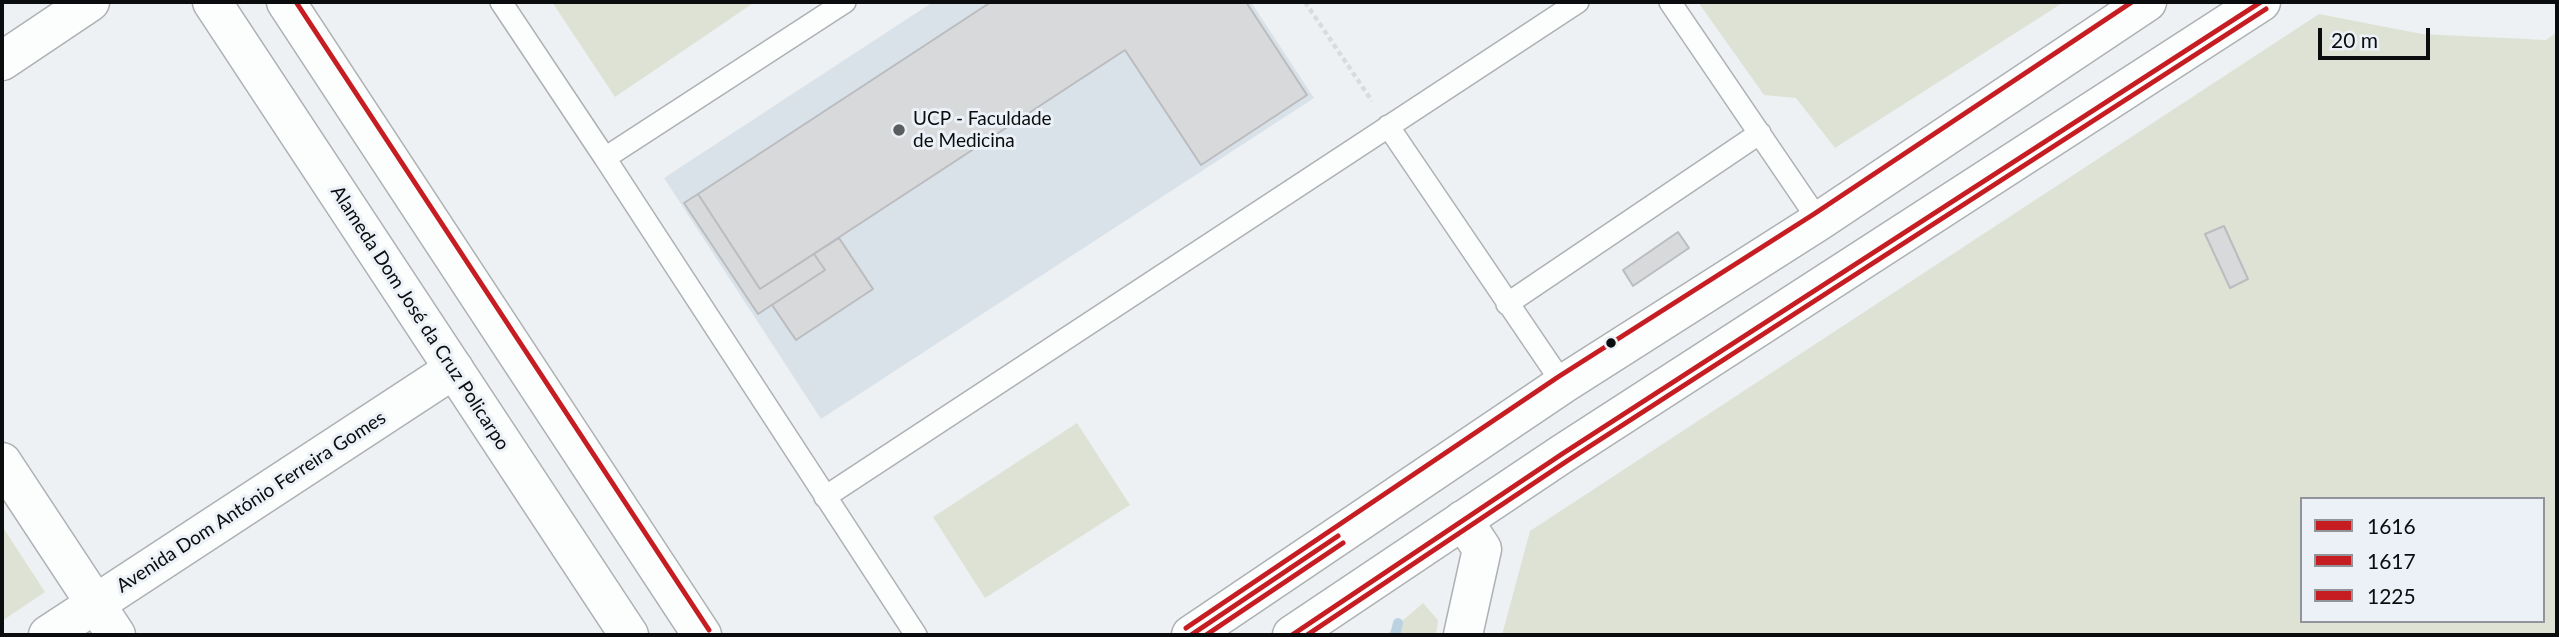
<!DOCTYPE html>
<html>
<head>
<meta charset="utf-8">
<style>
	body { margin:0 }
	#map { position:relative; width:2559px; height:637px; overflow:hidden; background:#eef1f4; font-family:Lato,sans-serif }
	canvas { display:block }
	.frame { position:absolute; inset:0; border:4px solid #0a0c0e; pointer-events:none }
	.legend { position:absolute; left:2300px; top:497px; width:245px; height:126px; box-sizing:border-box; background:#ebf1f7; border:2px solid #91959a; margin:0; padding:9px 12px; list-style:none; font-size:21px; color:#0a0c0e }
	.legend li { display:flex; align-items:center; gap:14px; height:35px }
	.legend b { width:35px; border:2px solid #91959a }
	.scale { position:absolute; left:2318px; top:28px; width:112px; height:32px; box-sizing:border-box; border:4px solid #0a0c0e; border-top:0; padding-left:9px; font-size:21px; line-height:24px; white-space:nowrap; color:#0a0c0e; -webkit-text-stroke:5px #ebf1f7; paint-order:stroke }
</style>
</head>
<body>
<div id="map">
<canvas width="2559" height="637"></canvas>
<div class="frame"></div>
<ul class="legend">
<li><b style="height:9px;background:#c61d23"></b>1616</li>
<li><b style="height:9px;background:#c61d23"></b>1617</li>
<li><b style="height:9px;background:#c61d23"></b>1225</li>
</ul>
<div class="scale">20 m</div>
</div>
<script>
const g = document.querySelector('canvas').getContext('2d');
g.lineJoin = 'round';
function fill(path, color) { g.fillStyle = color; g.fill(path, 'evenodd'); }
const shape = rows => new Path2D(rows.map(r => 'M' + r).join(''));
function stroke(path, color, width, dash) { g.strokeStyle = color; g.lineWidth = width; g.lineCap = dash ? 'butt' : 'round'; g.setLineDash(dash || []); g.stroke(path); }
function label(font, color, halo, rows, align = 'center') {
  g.font = font + ' Lato,sans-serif'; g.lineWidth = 6; g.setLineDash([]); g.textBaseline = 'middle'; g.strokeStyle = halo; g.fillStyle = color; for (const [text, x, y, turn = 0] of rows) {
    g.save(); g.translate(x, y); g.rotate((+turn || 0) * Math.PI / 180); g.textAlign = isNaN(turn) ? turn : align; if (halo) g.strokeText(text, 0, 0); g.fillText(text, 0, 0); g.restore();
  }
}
const built = shape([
	[933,2,1251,2,1314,98,821,419,664,178]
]);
const green = shape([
	[552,2,755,2,615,97],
	[1698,2,2064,2,1835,148,1796,98,1764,95],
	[2319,14,2422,34,2546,40,2557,32,2557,635,1502,635,1530,531],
	[2302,499,2543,499,2543,621,2302,621],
	[1077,423,1130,505,985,598,933,517],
	[2,526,45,592,2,621],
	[1423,603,1438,620,1436,635,1386,635]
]);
const stream = shape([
	[1395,635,1398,623]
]);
const building = shape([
	[991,2,1246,2,1307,95,1201,165,1125,50,760,289,698,194,991,2],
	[698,194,760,289,814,254,825,270,758,314,684,203,698,194],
	[2224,226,2248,279,2230,288,2205,234,2224,226],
	[1678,232,1689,248,1633,286,1623,270,1678,232],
	[839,238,873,289,796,340,772,305,825,270,814,254,839,238]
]);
const path = shape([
	[1305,2,1372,101]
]);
const service = shape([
	[501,2,605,158],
	[845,2,605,158,916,635],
	[1670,2,1819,221],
	[1388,126,1563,384],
	[1507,304,1760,133],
	[825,497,1578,2]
]);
const minor = shape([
	[2,61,90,2],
	[2,462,116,635],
	[48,635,454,369],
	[1463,635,1482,549,1463,520]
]);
const tertiary = shape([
	[212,2,629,635],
	[286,2,702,635],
	[1191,635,1563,384,1819,221,2147,2],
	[1292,635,1562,454,2261,2]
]);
const bus1 = shape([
	[1191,635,1338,536],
	[1292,635,1562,454,2261,2]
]);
const bus2 = shape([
	[1206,635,1343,543],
	[1307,635,1567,461,2266,9]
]);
const bus3 = shape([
	[296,2,709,630],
	[1186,628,1558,377,1814,214,2132,2]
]);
const markers = [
	[899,130,7,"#5a5c5e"],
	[1611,343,6,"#0a0c0e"]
];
const poiNames = [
	["UCP - Faculdade",913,119],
	["de Medicina",913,141]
];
const streetNames = [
	["Alameda Dom José da Cruz Policarpo",420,318,57],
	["Avenida Dom António Ferreira Gomes",251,502,-33]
];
fill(built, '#d9e1e9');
fill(green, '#dee2d4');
stroke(stream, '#bbd2e1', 10);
fill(building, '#d7d9db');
stroke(building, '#babcbf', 2);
stroke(service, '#aeb0b3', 24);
stroke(minor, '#aeb0b3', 41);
stroke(tertiary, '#aeb0b3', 41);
stroke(path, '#dadbdc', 4.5, [5, 3.5]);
stroke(service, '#fcfdfd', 21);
stroke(minor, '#fcfdfd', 38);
stroke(tertiary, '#fcfdfd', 38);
stroke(bus1, '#c61d23', 5);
stroke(bus2, '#c61d23', 5);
stroke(bus3, '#c61d23', 5);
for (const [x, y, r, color] of markers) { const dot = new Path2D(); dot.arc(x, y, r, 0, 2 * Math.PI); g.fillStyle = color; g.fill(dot); stroke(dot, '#ebf1f7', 2.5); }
label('19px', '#0a0c0e', '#ebf1f7', poiNames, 'left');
label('19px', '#0a0c0e', '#ebf1f7', streetNames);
</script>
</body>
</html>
